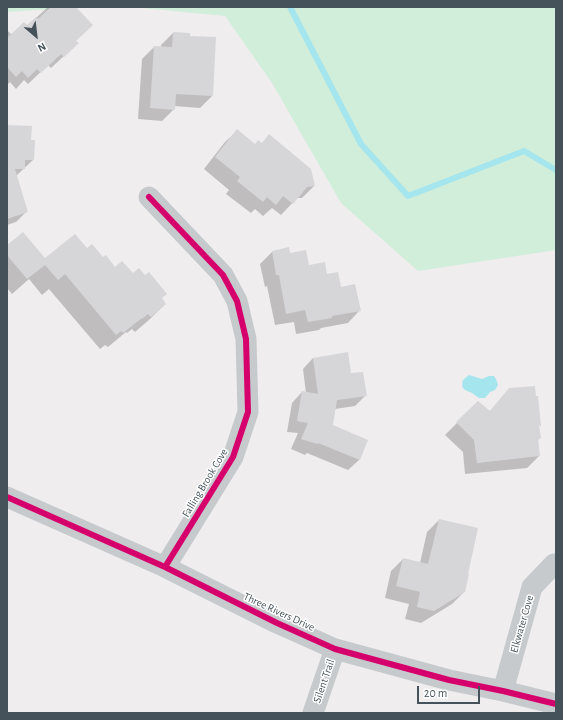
<!DOCTYPE html>
<html>
<head>
<meta charset="utf-8">
<style>
	body { margin:0 }
	#map { position:relative; width:563px; height:720px; overflow:hidden; background:#efedee; font-family:"Alegreya Sans",sans-serif }
	canvas { display:block }
	.frame { position:absolute; inset:0; border:8px solid #45525a; pointer-events:none }
	.north { position:absolute; left:16px; top:16px; width:40px; height:40px; -webkit-text-stroke:3px #fff; paint-order:stroke; rotate:152deg; font-size:11px; font-weight:700; line-height:16px; text-align:center; color:#45525a }
	.north::after { content:''; display:block; margin:auto; width:14px; height:18px; background:#45525a; clip-path:polygon(50% 0,100% 100%,50% 72%,0 100%) }
	.scale { position:absolute; left:417px; top:686px; width:63px; height:18px; box-sizing:border-box; border:2px solid #45525a; border-top:0; padding-left:5px; font-size:12px; line-height:14px; white-space:nowrap; color:#45525a; -webkit-text-stroke:3px #fff; paint-order:stroke }
</style>
</head>
<body>
<div id="map">
<canvas width="563" height="720"></canvas>
<div class="frame"></div>
<div class="north">N</div>
<div class="scale">20 m</div>
</div>
<script>
const g = document.querySelector('canvas').getContext('2d');
g.lineJoin = 'round';
function fill(path, color) { g.fillStyle = color; g.fill(path, 'evenodd'); }
const shape = rows => new Path2D(rows.map(r => 'M' + r).join(''));
function stroke(path, color, width, dash) { g.strokeStyle = color; g.lineWidth = width; g.lineCap = dash ? 'butt' : 'round'; g.setLineDash(dash || []); g.stroke(path); }
function label(font, color, halo, rows, align = 'center') {
  g.font = font + ' "Alegreya Sans",sans-serif'; g.lineWidth = 3; g.setLineDash([]); g.textBaseline = 'middle'; g.strokeStyle = halo; g.fillStyle = color; for (const [text, x, y, turn = 0] of rows) {
    g.save(); g.translate(x, y); g.rotate((+turn || 0) * Math.PI / 180); g.textAlign = isNaN(turn) ? turn : align; if (halo) g.strokeText(text, 0, 0); g.fillText(text, 0, 0); g.restore();
  }
}
const green = shape([
	[7,7,85,7,7,12],
	[131,7,556,7,556,250,418,271,341,203,272,83,225,16]
]);
const water = shape([
	[469,375,482,379,489,376,494,376,496,379,498,385,495,390,490,392,485,398,479,398,472,393,465,390,463,388,462,385,463,380]
]);
const shadow = shape([
	[48,7,75,7,75,41,65,55,51,68,48,65,28,84,24,80,16,89,10,82,7,85,7,30,12,35,27,26],
	[173,33,189,37,212,96,200,108,174,106,174,109,162,121,138,119,142,59,154,47,161,48,161,45],
	[7,126,30,141,33,160,16,176,27,211,16,222,7,225],
	[237,131,255,145,261,144,269,136,314,186,302,198,297,198,281,215,272,208,263,216,255,209,251,213,226,194,229,190,204,169,225,142],
	[7,246,45,260,87,250,103,259,115,268,133,274,161,299,165,304,150,319,135,332,132,329,127,333,126,332,108,347,105,345,100,349,49,289,42,295,29,279,12,294,7,288],
	[272,252,289,255,308,266,326,275,340,288,359,311,348,323,321,328,319,330,296,334,294,322,275,325,267,286,265,287,260,264],
	[313,358,350,375,366,395,355,406,335,409,332,426,366,440,359,460,348,470,307,453,305,455,291,449,298,433,287,432,292,403,302,392,306,393,303,369],
	[510,389,539,426,540,438,538,440,539,456,527,468,465,474,463,452,445,435,478,402,489,412],
	[439,520,464,592,452,604,421,623,405,619,409,604,385,598,391,571,403,559,420,563,427,532]
]);
const stream = shape([
	[290,7,361,144,408,196,524,151,556,170]
]);
const building = shape([
	[51,7,76,7,93,25,76,41,79,43,64,57,61,54,41,73,37,69,28,78,22,71,16,77,7,67,7,38,24,22,27,25,36,17,38,19],
	[173,32,190,33,190,36,216,37,213,96,176,94,175,110,150,108,154,46,172,47],
	[7,125,32,126,31,140,35,140,34,160,25,160,25,169,15,169,28,212,7,219],
	[237,129,255,144,258,140,262,143,269,134,311,169,315,186,307,187,293,204,283,196,276,205,267,197,263,202,237,181,240,177,215,157],
	[23,232,45,258,75,234,87,248,92,244,103,257,106,255,115,267,122,261,133,273,139,268,145,275,149,272,167,294,162,298,166,304,151,317,148,314,142,319,142,318,123,333,121,331,116,335,65,274,58,280,45,265,27,279,7,255,7,245],
	[289,247,290,253,306,250,309,265,325,262,327,274,338,272,341,287,355,284,361,311,332,316,332,318,308,322,305,310,286,314,279,275,276,275,272,251],
	[348,352,351,373,363,372,367,396,337,400,333,425,368,440,360,460,318,443,317,444,301,439,308,423,297,421,302,391,318,394,313,358],
	[535,386,536,396,538,396,541,426,539,426,541,438,538,439,540,456,477,463,474,440,456,422,478,401,490,411,509,388],
	[439,519,478,528,468,574,469,574,465,592,434,611,417,607,420,592,396,586,403,558,428,564]
]);
const minor = shape([
	[149,197,223,275,237,301,246,339,248,412,233,457,165,567],
	[7,497,165,567,277,623,335,649,449,680,503,691,556,704],
	[503,691,532,587,554,564],
	[313,713,335,649]
]);
const cycleway = shape([
	[149,197,223,275,237,301,246,339,248,412,233,457,165,567],
	[7,497,165,567,277,623,335,649,449,680,503,691,556,704]
]);
const streetNames = [
	["Falling Brook Cove",205,483,-59],
	["Three Rivers Drive",279,612,25],
	["Elkwater Cove",522,624,-74],
	["Silent Trail",324,681,-71]
];
fill(green, '#d1eeda');
fill(water, '#a5e5ed');
fill(shadow, '#0003');
stroke(stream, '#a5e5ed', 6);
fill(building, '#d6d6d8');
stroke(minor, '#c7cacd', 21);
stroke(cycleway, '#d6006c', 6);
label('11px', '#45525a', '#fff', streetNames);
</script>
</body>
</html>
